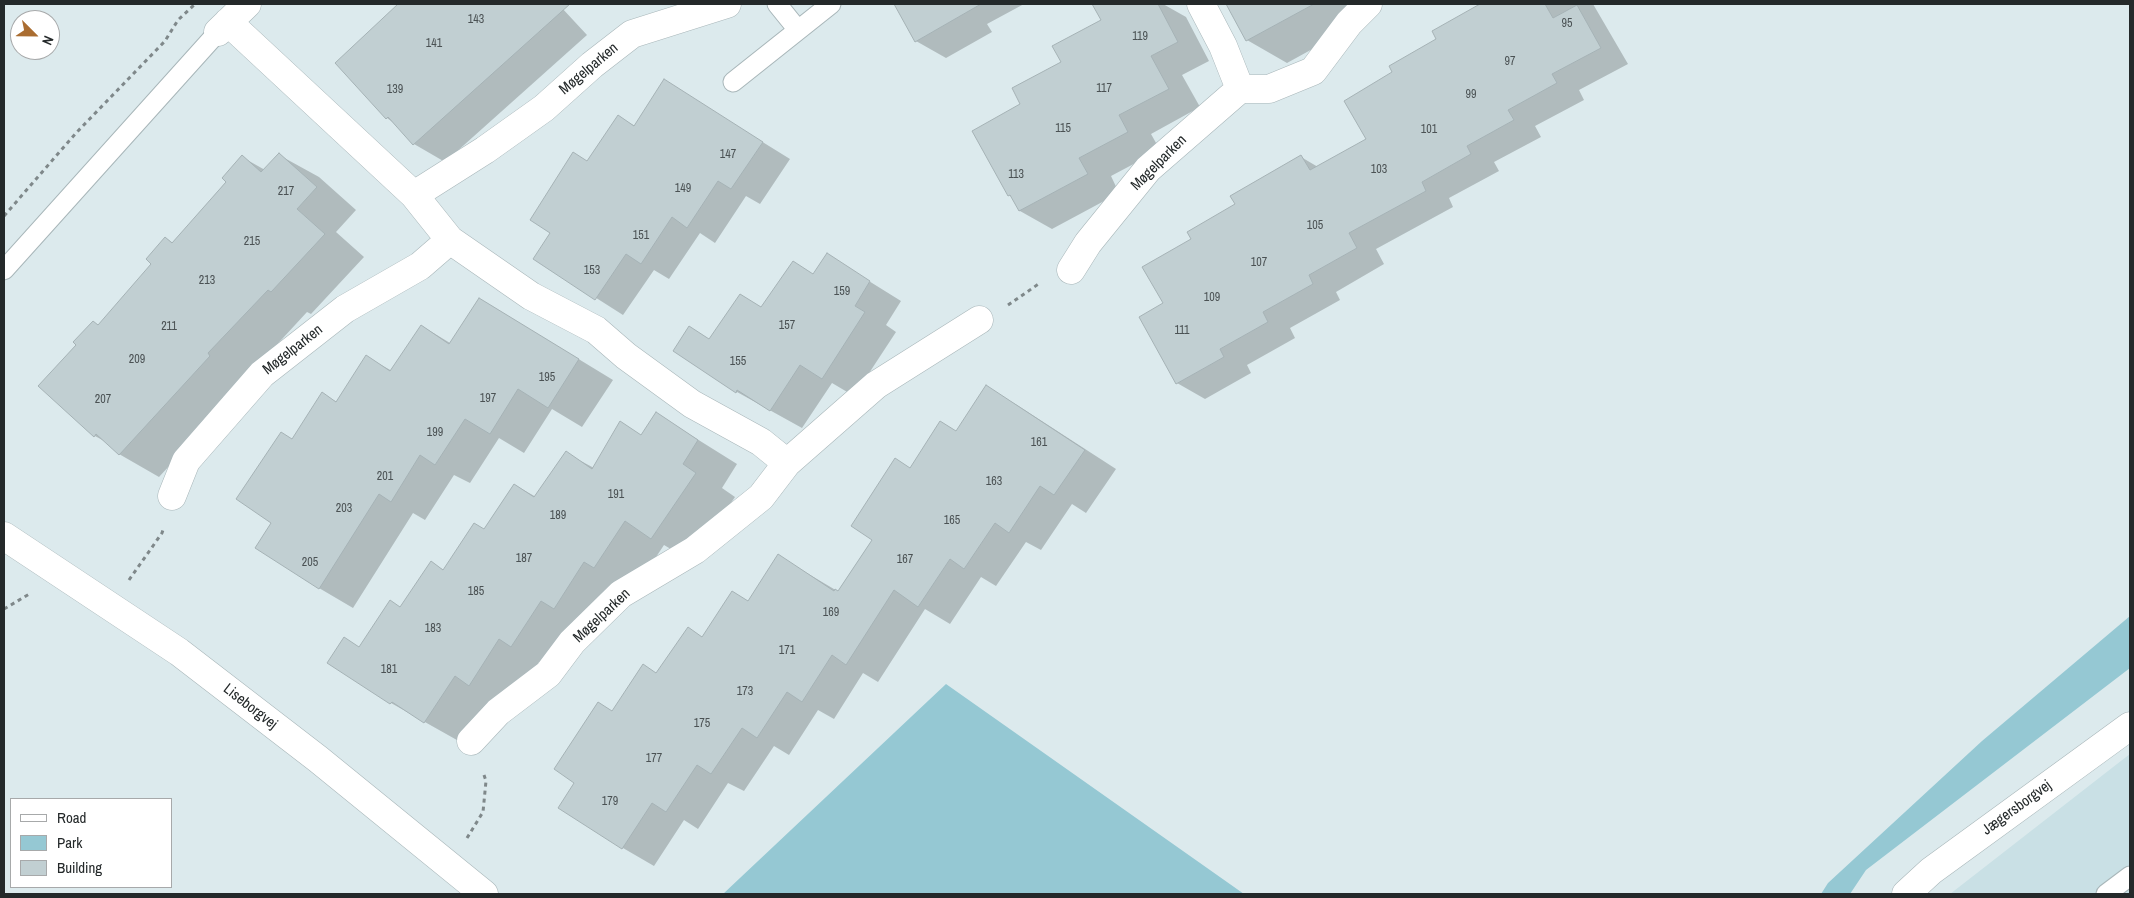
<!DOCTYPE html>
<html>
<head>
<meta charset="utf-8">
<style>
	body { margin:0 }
	#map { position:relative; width:2134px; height:898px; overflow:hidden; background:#dceaed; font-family:"Archivo Narrow",sans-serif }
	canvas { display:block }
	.frame { position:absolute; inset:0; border:5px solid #24292a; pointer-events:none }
	.legend { position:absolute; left:10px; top:798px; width:162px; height:90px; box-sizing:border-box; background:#fff; border:1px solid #a7a9aa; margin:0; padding:6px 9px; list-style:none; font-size:15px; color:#24292a }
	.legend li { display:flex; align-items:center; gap:10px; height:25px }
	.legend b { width:25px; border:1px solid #a7a9aa }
	.north { position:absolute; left:10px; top:10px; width:50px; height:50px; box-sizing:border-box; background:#fff; border:1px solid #a7a9aa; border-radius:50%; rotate:113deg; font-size:14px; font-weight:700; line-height:20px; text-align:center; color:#24292a }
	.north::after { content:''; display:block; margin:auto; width:18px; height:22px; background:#aa6d31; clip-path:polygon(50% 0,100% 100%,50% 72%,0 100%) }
</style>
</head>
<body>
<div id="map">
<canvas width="2134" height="898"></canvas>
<div class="frame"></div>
<ul class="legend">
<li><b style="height:6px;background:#fff"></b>Road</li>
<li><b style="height:14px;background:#95c8d3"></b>Park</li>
<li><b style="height:14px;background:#c1cfd2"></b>Building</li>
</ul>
<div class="north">N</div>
</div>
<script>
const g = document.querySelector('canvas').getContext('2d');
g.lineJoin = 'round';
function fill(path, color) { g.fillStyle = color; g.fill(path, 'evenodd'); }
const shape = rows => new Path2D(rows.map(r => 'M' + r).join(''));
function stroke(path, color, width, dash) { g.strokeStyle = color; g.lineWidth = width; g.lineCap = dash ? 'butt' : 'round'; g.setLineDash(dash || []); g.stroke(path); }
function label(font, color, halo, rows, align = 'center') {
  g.font = font + ' "Archivo Narrow",sans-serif'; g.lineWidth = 4.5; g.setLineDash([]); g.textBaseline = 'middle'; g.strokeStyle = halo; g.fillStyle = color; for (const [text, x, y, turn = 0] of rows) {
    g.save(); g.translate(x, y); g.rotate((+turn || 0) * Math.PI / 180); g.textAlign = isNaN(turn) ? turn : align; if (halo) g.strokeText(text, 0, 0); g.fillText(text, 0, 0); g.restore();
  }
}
const built = shape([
	[2130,754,2130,894,1950,894,2117,764]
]);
const green = shape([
	[2130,616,2130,668,1866,870,1850,894,1821,894,1828,883,1982,741],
	[946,684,1244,894,723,894]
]);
const shadow = shape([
	[404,4,565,4,561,7,587,35,445,162,414,144,394,123,387,118,400,7],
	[895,4,1024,4,987,24,992,32,946,58,916,41],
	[1093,4,1163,4,1186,17,1209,61,1182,75,1200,107,1151,134,1160,150,1111,176,1119,193,1052,229,1020,211,1013,198,1009,195,1022,104,1102,20],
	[1227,4,1361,4,1356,25,1287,63,1247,40],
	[1483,4,1593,4,1628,64,1579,90,1584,100,1535,126,1541,137,1494,162,1499,171,1449,198,1453,207,1376,249,1384,264,1336,292,1340,300,1290,328,1295,338,1247,365,1251,373,1205,399,1177,383,1165,303,1193,240,1301,157,1318,167,1368,140,1394,73,1438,39,1433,32],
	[664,81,790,159,760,204,746,196,715,243,700,233,669,279,654,270,623,315,535,259,551,233,588,162,619,117,635,126],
	[279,155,319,177,356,210,336,232,364,257,311,314,307,312,247,377,249,379,159,477,119,454,106,442,95,436,99,326,153,263,166,238,173,243,227,181,242,157,265,170],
	[827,255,901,301,886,325,896,332,854,396,832,383,802,428,737,392,674,351,689,328,710,340,814,275],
	[480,299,613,380,582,427,552,409,524,453,499,438,470,483,454,475,425,520,413,513,353,608,319,588,273,522,292,440,322,394,337,402,367,357,392,371,422,326,450,343],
	[986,387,1017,405,1116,469,1086,513,1072,504,1041,550,1026,542,996,586,981,577,950,624,925,609,878,682,863,673,834,719,818,710,789,755,774,746,744,791,728,783,698,829,684,820,654,866,623,848,613,712,657,674,688,629,704,638,749,602,778,556,839,592,873,540,911,469,957,432],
	[657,414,737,464,722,488,735,497,691,561,664,545,634,590,551,669,539,662,509,707,464,744,391,703,360,648,401,608,431,563,444,570,485,530,515,485,536,497,566,453,594,468,621,423,642,436]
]);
const building = shape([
	[398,4,570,4,413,145,388,117,386,119,335,63,398,4],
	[894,4,981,4,915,42,894,4],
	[1092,4,1158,4,1178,42,1151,56,1169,89,1119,115,1128,132,1079,158,1088,174,1019,211,1010,195,1008,196,972,131,1020,104,1012,88,1061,62,1052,46,1101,20,1092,4],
	[1226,4,1314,4,1246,41,1226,4],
	[1480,4,1545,4,1553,18,1577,5,1601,48,1552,74,1557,83,1508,110,1514,120,1467,146,1471,154,1422,182,1426,191,1349,233,1357,248,1309,275,1313,284,1263,312,1268,322,1220,349,1224,357,1176,384,1139,317,1163,303,1142,267,1191,239,1187,232,1235,204,1230,196,1301,155,1310,170,1366,139,1344,101,1392,72,1389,66,1436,39,1432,31,1480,4],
	[664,79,763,142,731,189,718,181,687,228,672,217,641,264,626,254,595,300,533,259,550,233,530,220,573,152,587,161,618,115,634,126,664,79],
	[279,153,317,187,297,209,325,234,271,292,268,290,208,353,210,356,119,455,96,434,94,437,38,386,76,345,73,342,93,321,98,325,151,264,146,259,165,237,172,243,226,182,222,178,242,155,261,172,279,153],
	[827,253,870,281,855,306,865,312,822,379,800,365,770,411,737,390,736,393,673,351,689,326,709,339,740,294,761,307,793,261,813,274,827,253],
	[479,298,579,359,548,408,518,389,490,434,465,419,435,465,420,455,391,502,379,494,319,589,255,548,271,523,236,499,281,432,292,439,322,392,336,402,366,355,390,371,421,325,449,344,479,298],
	[986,385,1085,450,1054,495,1040,486,1009,533,995,523,964,569,950,559,918,607,894,590,846,665,832,655,802,702,787,692,757,738,742,728,711,774,697,765,666,812,652,803,622,849,558,808,574,783,554,769,598,702,612,711,643,664,656,673,688,627,702,637,732,591,748,601,778,554,834,591,835,589,838,591,872,540,851,526,895,458,910,468,940,421,956,431,986,385],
	[656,412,698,440,683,464,696,473,651,539,625,521,594,568,584,562,554,609,541,601,511,647,499,639,469,686,455,676,424,723,392,702,390,704,327,663,344,637,359,647,390,600,400,607,431,561,443,570,474,523,484,529,514,484,534,497,566,451,592,469,620,421,641,435,656,412]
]);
const path = shape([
	[4,216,76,133,165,41,178,20,195,4],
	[1008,305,1040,283],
	[129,580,162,533,164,527],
	[4,609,31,593],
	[467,838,483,812,486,781,483,772]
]);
const service = shape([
	[777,4,798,30],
	[733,82,831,4],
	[4,270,218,32],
	[2106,894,2130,876]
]);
const minor = shape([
	[1201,4,1223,46,1240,89],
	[228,22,414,195,485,150,544,108,592,65,632,34,727,4],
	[218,32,247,4],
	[450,240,531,296,596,330,626,356,692,404,761,442,787,463,761,497,695,550,621,594,572,642,548,674,498,712,471,741],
	[1071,270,1088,243,1148,169,1240,89,1269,89,1313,71,1349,23,1368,4],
	[787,463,876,385,979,320],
	[172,496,186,461,262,374,345,309,420,266,450,240,414,195],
	[4,536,179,652,318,759,484,894]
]);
const tertiary = shape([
	[1906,894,1931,871,2130,726]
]);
const numberNames = [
	["143",476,20],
	["95",1567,24],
	["119",1140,37],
	["141",434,44],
	["97",1510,62],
	["117",1104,89],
	["139",395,90],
	["99",1471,95],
	["115",1063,129],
	["101",1429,130],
	["147",728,155],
	["103",1379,170],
	["113",1016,175],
	["149",683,189],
	["217",286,192],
	["105",1315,226],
	["151",641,236],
	["215",252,242],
	["107",1259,263],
	["153",592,271],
	["213",207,281],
	["159",842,292],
	["109",1212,298],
	["157",787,326],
	["211",169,327],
	["111",1182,331],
	["209",137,360],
	["155",738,362],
	["195",547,378],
	["197",488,399],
	["207",103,400],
	["199",435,433],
	["161",1039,443],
	["201",385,477],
	["163",994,482],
	["191",616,495],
	["203",344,509],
	["189",558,516],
	["165",952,521],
	["187",524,559],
	["167",905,560],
	["205",310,563],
	["185",476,592],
	["169",831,613],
	["183",433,629],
	["171",787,651],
	["181",389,670],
	["173",745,692],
	["175",702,724],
	["177",654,759],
	["179",610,802]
];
const streetNames = [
	["Møgelparken",589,69,-40],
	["Møgelparken",1159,163,-45],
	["Møgelparken",293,350,-38],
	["Møgelparken",602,616,-43],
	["Liseborgvej",250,707,38],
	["Jægersborgvej",2017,808,-36]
];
fill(built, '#c9e0e5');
fill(green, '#95c8d3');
fill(shadow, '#0003');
fill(building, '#c1cfd2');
stroke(building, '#a5b2b5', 1);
stroke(service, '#a8b6b9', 21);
stroke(minor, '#a8b6b9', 29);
stroke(tertiary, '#a8b6b9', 29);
stroke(path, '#7f888a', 3, [4, 4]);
stroke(service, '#fff', 19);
stroke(minor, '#fff', 28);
stroke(tertiary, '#fff', 28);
label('12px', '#4b5254', null, numberNames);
label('15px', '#24292a', '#fff', streetNames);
</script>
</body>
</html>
